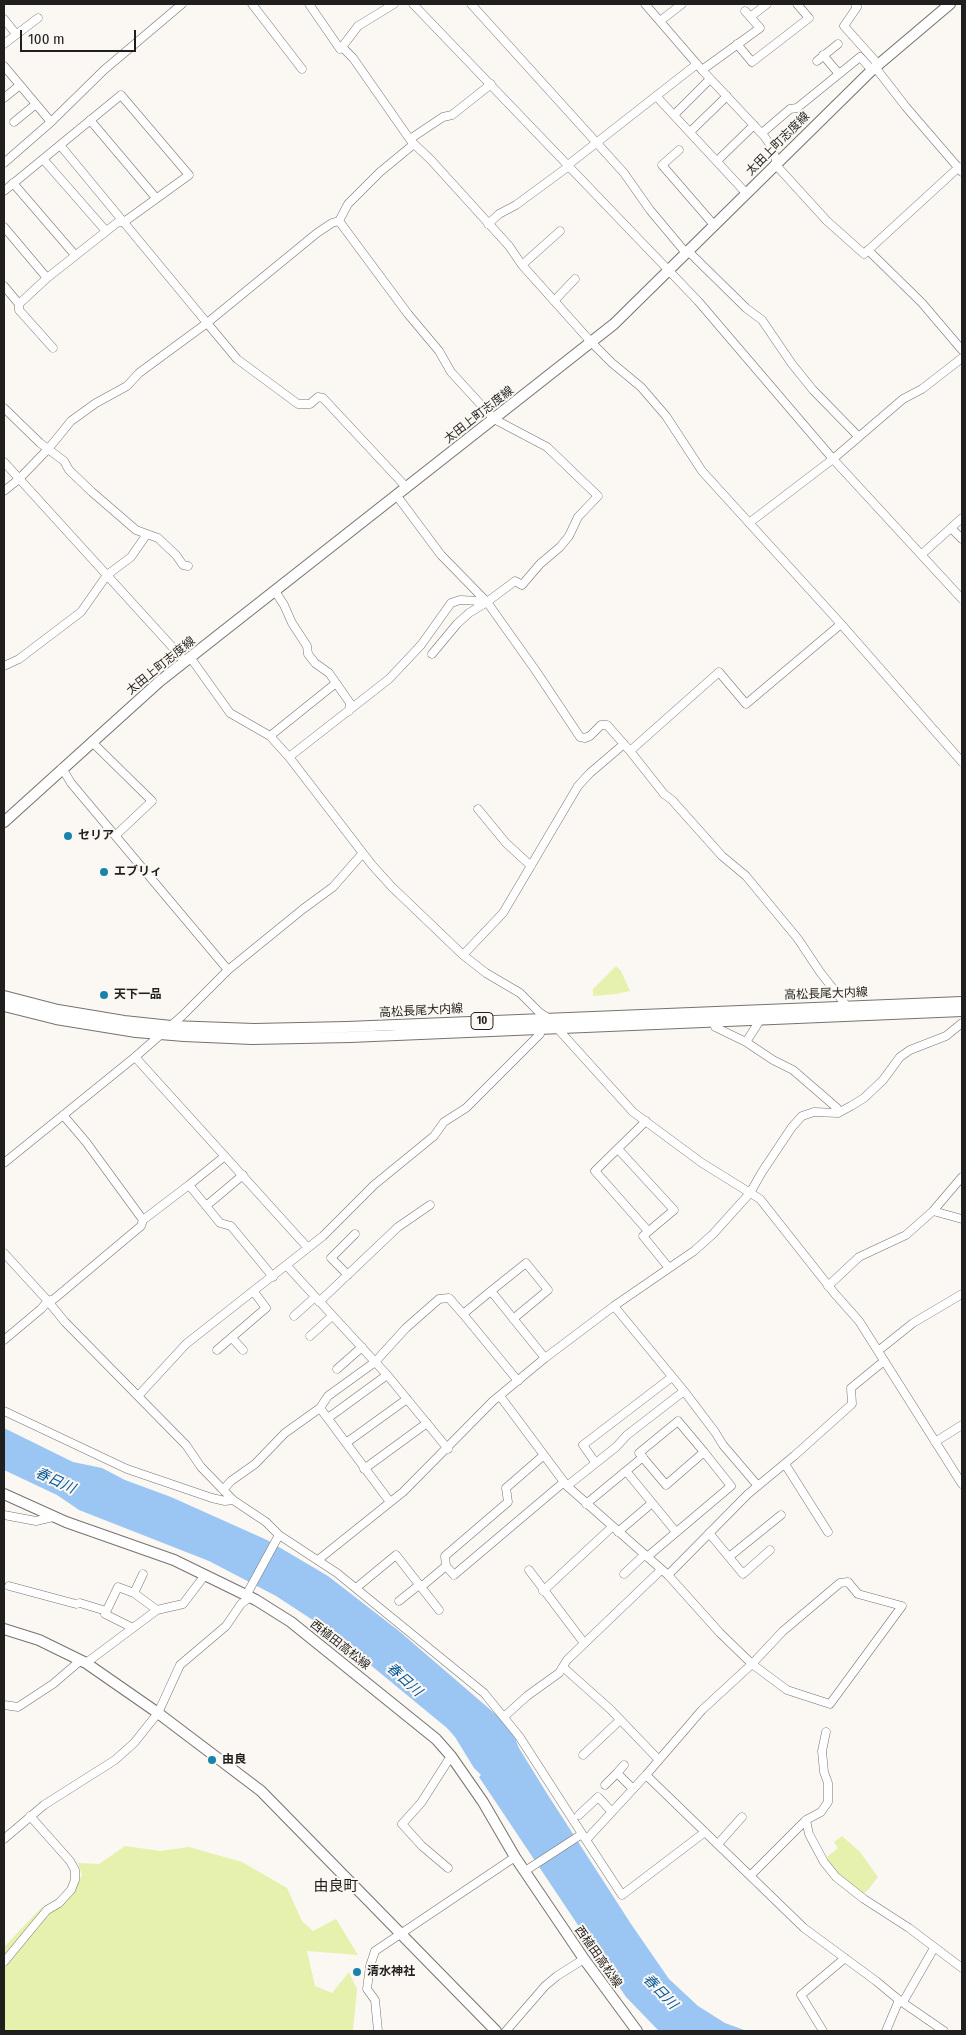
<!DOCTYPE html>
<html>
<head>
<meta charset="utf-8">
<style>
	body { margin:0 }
	#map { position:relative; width:966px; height:2035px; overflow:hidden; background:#fbf8f3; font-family:"Fira Sans Condensed",sans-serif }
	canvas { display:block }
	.frame { position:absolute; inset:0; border:5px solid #201f1d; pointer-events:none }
	.scale { position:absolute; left:20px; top:30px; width:116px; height:22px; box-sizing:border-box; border:2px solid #201f1d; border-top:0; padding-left:6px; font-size:15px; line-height:18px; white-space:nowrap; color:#201f1d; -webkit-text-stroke:4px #fbf8f3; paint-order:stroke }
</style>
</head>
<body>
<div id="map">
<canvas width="966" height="2035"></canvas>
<div class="frame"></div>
<div class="scale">100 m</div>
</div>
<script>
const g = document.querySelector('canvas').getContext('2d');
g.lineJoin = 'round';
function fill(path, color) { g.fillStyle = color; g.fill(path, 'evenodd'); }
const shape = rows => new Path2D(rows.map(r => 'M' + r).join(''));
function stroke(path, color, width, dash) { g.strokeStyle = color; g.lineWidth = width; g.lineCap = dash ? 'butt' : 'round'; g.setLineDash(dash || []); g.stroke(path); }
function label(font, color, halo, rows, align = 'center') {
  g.font = font + ' "Fira Sans Condensed","Noto Sans JP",sans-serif'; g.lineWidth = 4; g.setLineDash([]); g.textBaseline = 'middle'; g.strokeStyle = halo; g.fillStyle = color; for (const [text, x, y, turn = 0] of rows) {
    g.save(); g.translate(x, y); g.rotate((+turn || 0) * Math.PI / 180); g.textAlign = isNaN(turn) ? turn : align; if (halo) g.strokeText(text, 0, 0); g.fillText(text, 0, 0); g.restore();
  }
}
const green = shape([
	[616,966,621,971,630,991,616,994,593,996,593,989],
	[842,1836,860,1852,878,1877,867,1891,862,1894,838,1876,830,1866,827,1857,838,1848,834,1842],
	[125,1846,160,1851,189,1847,242,1862,287,1888,302,1921,313,1931,336,1919,358,1955,307,1951,315,1986,332,1993,349,1972,357,1989,353,2031,4,2031,4,1947,41,1908,70,1895,82,1875,78,1863,99,1864]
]);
const water = shape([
	[4,1428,73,1462,102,1468,125,1480,171,1497,267,1540,328,1576,399,1631,500,1718,515,1738,519,1748,546,1792,631,1924,669,1979,698,2006,725,2023,747,2031,659,2031,657,2029,626,1997,479,1777,481,1775,474,1768,455,1737,447,1728,328,1630,276,1596,209,1561,79,1510,57,1495,4,1470]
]);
const minor = shape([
	[252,4,302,69],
	[309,4,340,49],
	[394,4,358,26,342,47,353,58,411,141,431,160,509,246,522,265,591,342,612,363,641,387,666,416,702,471,841,624],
	[413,4,698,301,833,459,962,599],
	[471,4,624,173,650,210,686,253],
	[645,4,702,70,764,136,771,146,777,162],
	[855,4,857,7,844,26,878,64],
	[750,17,767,4],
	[4,19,16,34],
	[660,21,682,4],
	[4,44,38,18],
	[737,44,752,62,809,18,797,4],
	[823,55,839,74],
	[817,61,838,44],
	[4,66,51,122],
	[875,67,906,107,962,172],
	[702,70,760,28,745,11],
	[656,96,746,193],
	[4,98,20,85],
	[674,115,710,79],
	[90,120,156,198],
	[14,122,36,104],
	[690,132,727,96],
	[762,133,790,109,797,108,860,57,872,70],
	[410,139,443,117,452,115,491,84],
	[679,150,662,165,714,225],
	[43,159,106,231],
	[717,161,754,125],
	[4,163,51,122,104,70,182,4],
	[775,164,827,221,864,254,959,167],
	[568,165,697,64],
	[13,183,75,255],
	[4,191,121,95,189,175,124,222,118,222,47,278,19,304,4,286],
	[339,221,408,314,439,351,451,372,494,419,547,447,598,496,578,517,569,536,560,547,540,564,522,585,515,581,487,602,469,613,457,624,432,654],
	[488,224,499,214,516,205,569,166],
	[4,227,47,278],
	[868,250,922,303,962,350],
	[688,251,746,308,762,320,792,364,813,390,859,437],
	[522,265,560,231],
	[554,301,575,279],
	[19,304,19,310,53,348],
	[4,408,40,443,64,461,69,470,92,492,136,530,158,538,176,555,183,565,188,566],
	[4,462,185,661],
	[407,488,323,398,318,397,310,404,298,404,237,359,207,323,317,233,332,223,339,221,348,204,380,172,414,144],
	[4,491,19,479,49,448,71,421,96,403,127,386,139,373,207,323,60,145],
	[397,496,441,555,487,602,536,671,580,737,585,738,590,736,601,725,607,725,630,751,664,794,672,800,722,856,746,876,798,939,820,972,849,1009],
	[749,523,833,459,903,399,922,389,962,358],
	[951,528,962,539],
	[922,554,962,518],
	[275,591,284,605,292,623,307,646,308,654,315,663,329,673,350,703,349,711],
	[190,657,230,713,270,736,289,757,372,865,392,887,463,955,486,973,520,993,539,1012,548,1018,633,1112,702,1163,760,1199,835,1294,859,1321,962,1484],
	[4,666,19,659,81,612,107,575,131,557,147,534],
	[270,736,336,683],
	[92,742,152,801,116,835],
	[630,751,719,672,746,704,841,624,962,762],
	[289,757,389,679,421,645,451,603,460,600,480,601],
	[62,768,71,783,228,970],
	[478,809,506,843,531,866],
	[463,955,503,913,578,786,590,773,624,744],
	[714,1021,715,1027,746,1042,773,1060,793,1070,837,1108,838,1113],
	[746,1042,757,1025,759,1020],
	[135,1057,308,1248],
	[63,1115,86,1142,143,1220,189,1185],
	[646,1121,595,1171,648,1231],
	[618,1149,674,1210,643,1236,669,1268],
	[225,1156,189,1185,220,1223,231,1226,273,1277],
	[4,1163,135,1057,182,1016,228,970,303,909,333,887,362,854],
	[206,1206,243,1175],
	[933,1211,962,1177],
	[4,1253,47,1300,65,1322,186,1445,201,1467,233,1500,266,1522,279,1535],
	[287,1266,388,1376,448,1449],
	[348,1275,331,1258,355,1234],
	[828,1286,859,1257,906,1235,933,1211,962,1219],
	[491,1291,526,1263,548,1290,513,1319],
	[319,1302,398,1227,430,1205],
	[294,1316,315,1297],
	[310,1336,332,1316],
	[232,1338,243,1350],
	[4,1340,41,1309,48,1301,54,1299,141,1226,143,1220],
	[217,1350,266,1308,254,1292],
	[878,1351,913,1323,962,1294],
	[337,1369,362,1347],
	[518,1381,463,1314,491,1291,545,1358],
	[684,1391,715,1432,723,1445,758,1486],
	[139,1395,186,1344,323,1236,374,1185,434,1136,444,1122,466,1108,540,1034,540,1028],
	[4,1411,127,1469,212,1498,225,1501,233,1500],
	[328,1418,387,1375],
	[935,1442,962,1425],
	[346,1443,407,1399],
	[643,1457,626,1471,676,1532],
	[595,1462,583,1445,672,1377],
	[785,1464,828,1532],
	[364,1469,427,1423],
	[567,1486,616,1447,627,1435,684,1391,614,1306],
	[223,1490,231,1481,255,1464,285,1433,320,1408],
	[390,1502,320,1408,328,1396,375,1362,406,1328,439,1299,449,1298,463,1314],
	[586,1504,626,1471],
	[4,1515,36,1521,53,1517],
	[618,1532,652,1503],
	[709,1533,743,1574,770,1550],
	[647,1557,731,1486,704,1452,678,1421,639,1453,666,1485,704,1452],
	[729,1557,781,1515],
	[318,1560,403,1492,493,1401,545,1358,614,1306,694,1251,713,1234,750,1193,762,1172,792,1127,802,1116,814,1112,838,1113,851,1106,864,1098,883,1080,900,1057,910,1050,946,1036,962,1023],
	[446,1566,454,1575,564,1482],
	[529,1570,584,1643],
	[143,1574,134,1593,157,1610,183,1604,205,1575],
	[624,1574,644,1555],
	[668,1575,748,1494,794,1456,852,1404,851,1388,884,1361],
	[9,1586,76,1604,80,1603,106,1611],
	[421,1587,446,1566,445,1556,508,1502,506,1488,544,1455],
	[356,1588,396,1555,439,1610],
	[543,1591,612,1527],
	[399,1601,419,1585],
	[133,1628,105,1614,118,1587,134,1593],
	[86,1663,157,1610],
	[564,1668,610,1709,658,1759],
	[4,1705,18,1707,53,1684,81,1660],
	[505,1716,527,1696,559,1673,567,1660,661,1570],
	[583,1755,620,1720],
	[617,1773,624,1765],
	[646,1775,804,1928,876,1981,899,2000,944,2031],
	[605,1785,617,1773,633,1789],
	[579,1815,598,1797,612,1812],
	[806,1820,809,1834,824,1862,836,1877,864,1899,909,1928,962,1968],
	[4,1839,44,1805,115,1760,134,1743,158,1713,180,1665,226,1626,241,1604,250,1597,248,1592,279,1535,337,1573,484,1693,519,1736,586,1840,646,1775,702,1710,752,1664,783,1631,840,1583,848,1582,858,1594,902,1606,830,1704,787,1690,752,1664,720,1633,668,1575,567,1486,500,1396],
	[586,1840,622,1895,705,1832],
	[718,1844,742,1817],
	[448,1868,422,1846,402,1824,421,1803,451,1756],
	[525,1871,582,1834],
	[751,1875,806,1820,821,1812,828,1802,828,1783,824,1772,822,1751,826,1732],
	[4,1962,47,1910,59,1903,71,1890,75,1880,75,1870,70,1861,30,1816],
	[903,2002,934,1948],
	[378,2031,375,2000,367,1989,370,1966,375,1951,515,1857],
	[506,2031,545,1986,557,1976,584,1959],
	[823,2031,801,1995,845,1958],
	[886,2031,899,2000]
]);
const major = shape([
	[4,822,160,681,614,324,872,70,950,4],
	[4,996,58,1010,124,1021,171,1026,254,1029,347,1027,962,1002],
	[4,1006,56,1019,136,1032,184,1036,252,1039,350,1037,962,1011],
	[4,1494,66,1522,174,1560,256,1600,291,1622,436,1739,451,1756,483,1802,515,1857,584,1959,637,2031],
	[4,1629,39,1640,86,1663,158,1713,261,1791,496,2031]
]);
const markers = [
	[68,836,5,"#1883ab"],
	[104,872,5,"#1883ab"],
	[104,995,5,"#1883ab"],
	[212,1760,5,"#1883ab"],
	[357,1972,5,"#1883ab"]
];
const shields = [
	[482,1021,22]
];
const shieldNames = [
	["10",482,1021]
];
const streetNames = [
	["太田上町志度線",778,144,-45],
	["太田上町志度線",479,415,-38],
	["太田上町志度線",161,666,-39],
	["高松長尾大内線",826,994,-2],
	["高松長尾大内線",421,1011,-3],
	["西植田高松線",340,1645,38],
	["西植田高松線",598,1957,55]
];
const poiNames = [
	["セリア",78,836],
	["エブリィ",114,872],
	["天下一品",114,995],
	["由良",222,1760],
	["清水神社",367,1972]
];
const waterNames = [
	["春日川",55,1481,25],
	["春日川",404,1680,42],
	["春日川",660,1992,46]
];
const quarterNames = [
	["由良町",336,1887]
];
fill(green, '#e5f1ad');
fill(water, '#9bc6f4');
stroke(minor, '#76736f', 9);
stroke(major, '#76736f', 12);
stroke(minor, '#fff', 8);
stroke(major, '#fff', 10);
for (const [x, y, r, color] of markers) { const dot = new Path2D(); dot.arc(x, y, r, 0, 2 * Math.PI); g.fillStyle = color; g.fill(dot); stroke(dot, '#fbf8f3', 2); }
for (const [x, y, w] of shields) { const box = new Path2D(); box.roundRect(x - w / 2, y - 8.5, w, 17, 4); g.fillStyle = '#fbf8f3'; g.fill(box); stroke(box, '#201f1d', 1); }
label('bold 11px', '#201f1d', null, shieldNames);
label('12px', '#201f1d', '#fbf8f3', streetNames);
label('bold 12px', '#201f1d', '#fbf8f3', poiNames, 'left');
label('italic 14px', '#02579b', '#fbf8f3', waterNames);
label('15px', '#201f1d', '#fbf8f3', quarterNames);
</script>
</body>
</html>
